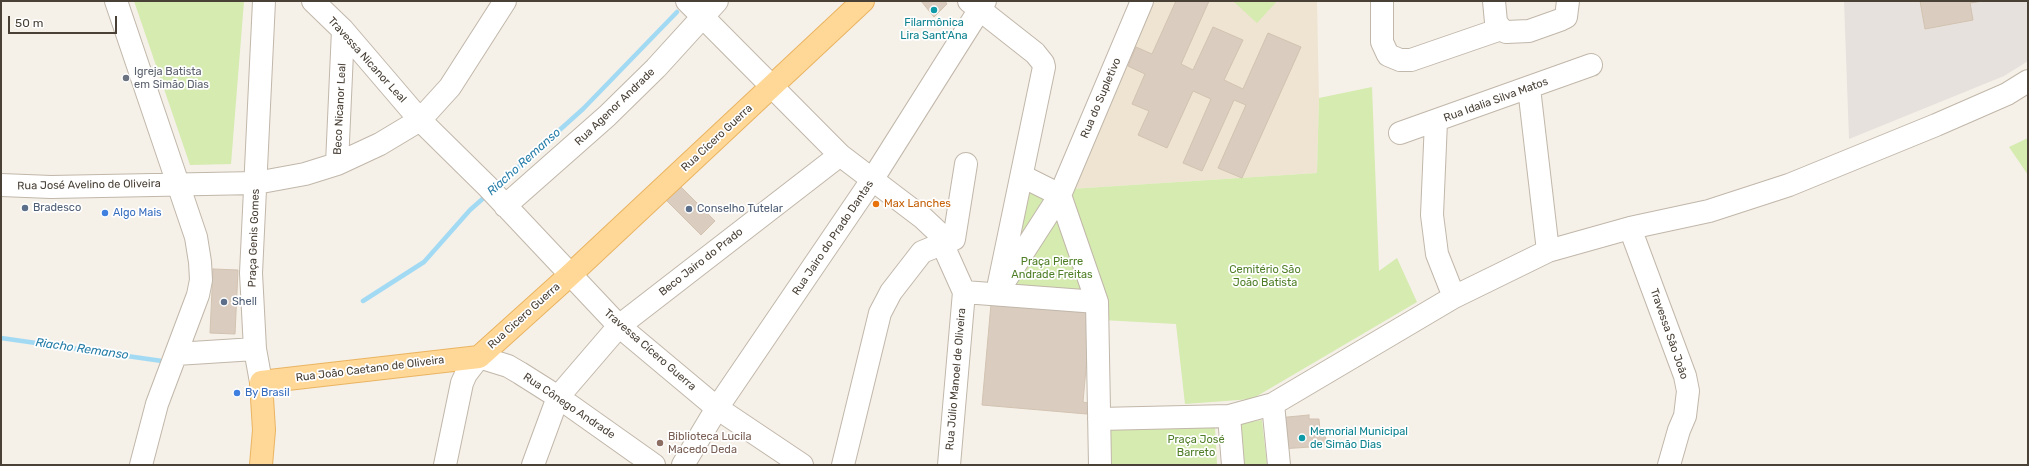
<!DOCTYPE html>
<html>
<head>
<meta charset="utf-8">
<style>
	body { margin:0 }
	#map { position:relative; width:2029px; height:466px; overflow:hidden; background:#f5f0e8; font-family:Rubik,sans-serif }
	canvas { display:block }
	.frame { position:absolute; inset:0; border:2px solid #494036; pointer-events:none }
	.scale { position:absolute; left:8px; top:16px; width:109px; height:18px; box-sizing:border-box; border:2px solid #494036; border-top:0; padding-left:5px; font-size:12px; line-height:14px; white-space:nowrap; color:#494036; -webkit-text-stroke:3px #fff; paint-order:stroke }
</style>
</head>
<body>
<div id="map">
<canvas width="2029" height="466"></canvas>
<div class="frame"></div>
<div class="scale">50 m</div>
</div>
<script>
const g = document.querySelector('canvas').getContext('2d');
g.lineJoin = 'round';
function fill(path, color) { g.fillStyle = color; g.fill(path, 'evenodd'); }
const shape = rows => new Path2D(rows.map(r => 'M' + r).join(''));
function stroke(path, color, width, dash) { g.strokeStyle = color; g.lineWidth = width; g.lineCap = dash ? 'butt' : 'round'; g.setLineDash(dash || []); g.stroke(path); }
function label(font, color, halo, rows, align = 'center') {
  g.font = font + ' Rubik,sans-serif'; g.lineWidth = 3.5; g.setLineDash([]); g.textBaseline = 'middle'; g.strokeStyle = halo; g.fillStyle = color; for (const [text, x, y, turn = 0] of rows) {
    g.save(); g.translate(x, y); g.rotate((+turn || 0) * Math.PI / 180); g.textAlign = isNaN(turn) ? turn : align; if (halo) g.strokeText(text, 0, 0); g.fillText(text, 0, 0); g.restore();
  }
}
const industrial = shape([
	[1844,1,2028,1,2028,61,2004,76,1849,139]
]);
const education = shape([
	[1151,1,1317,1,1319,98,1317,173,1071,189]
]);
const green = shape([
	[134,1,244,1,231,164,190,165],
	[1233,1,1277,1,1257,23],
	[1372,87,1379,271,1397,258,1417,302,1252,399,1185,404,1176,324,1102,320,1097,282,1071,189,1317,173,1319,98],
	[2028,138,2028,175,2009,147],
	[1024,188,1046,200,1017,256],
	[1055,215,1063,215,1083,293,1014,289],
	[1262,420,1267,465,1242,465,1239,424],
	[1215,426,1217,465,1112,465,1110,430]
]);
const stream = shape([
	[496,187,583,109,677,12],
	[363,301,424,262,470,210,487,195],
	[1,338,162,361]
]);
const building = shape([
	[921,1,945,1,947,4,934,17,921,1],
	[1176,1,1209,1,1181,64,1193,70,1213,27,1243,40,1224,80,1243,89,1268,33,1301,47,1242,178,1218,168,1246,105,1234,100,1202,171,1183,163,1211,99,1193,91,1167,148,1138,135,1149,111,1132,104,1145,74,1128,66,1136,47,1152,54,1176,1],
	[1920,1,1983,1,1970,3,1973,20,1925,29,1920,1],
	[677,183,715,221,701,235,663,197,677,183],
	[213,269,238,270,235,334,210,333,213,269],
	[991,304,1091,313,1083,402,1088,403,1087,414,982,405,991,304],
	[1309,415,1309,419,1319,419,1320,431,1325,430,1326,446,1280,449,1277,418,1309,415]
]);
const minor = shape([
	[116,1,196,237,200,262,201,280,198,295,157,404,141,465],
	[313,1,343,30,420,120,488,187,619,326,717,408,802,465],
	[687,1,840,155,923,218,940,234,942,243,964,292,949,465],
	[969,1,1035,53,1043,63,1044,67,997,293],
	[1382,1,1382,42,1388,55,1400,60,1411,60,1501,29],
	[1494,1,1496,22,1501,29,1506,32,1529,31,1560,20,1566,17,1568,1],
	[1529,88,1548,251],
	[1436,121,1432,215,1437,254,1454,297],
	[1400,133,1591,65],
	[337,164,343,30],
	[1022,176,1060,195,1097,302,1100,465],
	[1,185,51,187,256,183,305,174,337,164,380,144,420,120,450,87,505,1],
	[505,206,607,116,656,68,717,1],
	[1630,228,1685,376,1688,391,1685,416,1679,430,1669,465],
	[1004,282,1060,195,1142,1],
	[964,292,1097,302],
	[176,354,255,349],
	[261,382,255,349,251,273,264,1],
	[1273,404,1279,465],
	[1229,416,1233,465],
	[1099,419,1229,416,1273,404,1454,297,1548,251,1630,228,1709,211,1789,185,1936,125,2007,94,2028,81],
	[445,465,462,383,466,374,479,357,508,366,520,373,558,397,654,465],
	[533,465,558,397,619,326,840,155],
	[683,465,717,408,872,180,985,1],
	[843,465,880,313,891,292,922,252,954,239,966,164]
]);
const major = shape([
	[261,465,264,430,261,382,479,357,570,275,863,1]
]);
const markers = [
	[934,10,4,"#0f9aa8"],
	[126,78,4,"#6b7280"],
	[876,204,4,"#e8710a"],
	[25,208,4,"#5c6f8a"],
	[689,209,4,"#5c6f8a"],
	[105,213,4,"#3f7fe0"],
	[224,302,4,"#5c6f8a"],
	[237,393,4,"#3f7fe0"],
	[1302,438,4,"#0f9aa8"],
	[660,443,4,"#8d6e63"]
];
const cultureNames = [
	["Filarmônica",934,23],
	["Lira Sant'Ana",934,36],
	["Memorial Municipal",1310,432,"left"],
	["de Simão Dias",1310,445,"left"]
];
const streetNames = [
	["Travessa Nicanor Leal",367,60,48],
	["Rua do Supletivo",1101,98,-67],
	["Rua Idalia Silva Matos",1496,100,-20],
	["Rua Agenor Andrade",615,107,-44],
	["Beco Nicanor Leal",340,109,-87],
	["Rua Cícero Guerra",717,138,-43],
	["Rua José Avelino de Oliveira",89,185,-1],
	["Praça Genis Gomes",254,238,-88],
	["Rua Jairo do Prado Dantas",833,238,-56],
	["Beco Jairo do Prado",701,262,-38],
	["Rua Cicero Guerra",524,316,-42],
	["Travessa São João",1669,334,71],
	["Travessa Cícero Guerra",650,350,41],
	["Rua João Caetano de Oliveira",370,369,-7],
	["Rua Júlio Manoel de Oliveira",956,379,-85],
	["Rua Cônego Andrade",569,406,34]
];
const worshipNames = [
	["Igreja Batista",134,72],
	["em Simão Dias",134,85]
];
const foodNames = [
	["Max Lanches",884,204]
];
const serviceNames = [
	["Bradesco",33,208],
	["Conselho Tutelar",697,209],
	["Shell",232,302]
];
const shopNames = [
	["Algo Mais",113,213],
	["By Brasil",245,393]
];
const parkNames = [
	["Praça Pierre",1052,262],
	["Andrade Freitas",1052,275],
	["Cemitério São",1265,270],
	["João Batista",1265,283],
	["Praça José",1196,440],
	["Barreto",1196,453]
];
const educationNames = [
	["Biblioteca Lucila",668,437],
	["Macedo Deda",668,450]
];
const waterNames = [
	["Riacho Remanso",524,162,-42],
	["Riacho Remanso",82,349,8]
];
fill(industrial, '#e7e1dd');
fill(education, '#eee4d1');
fill(green, '#d5ebaf');
stroke(stream, '#a2daf4', 4.5);
fill(building, '#dacdc0');
stroke(building, '#d2c2b0', 1);
stroke(minor, '#c1b7aa', 24);
stroke(major, '#eab461', 24);
stroke(minor, '#fff', 22);
stroke(major, '#ffd897', 22);
for (const [x, y, r, color] of markers) { const dot = new Path2D(); dot.arc(x, y, r, 0, 2 * Math.PI); g.fillStyle = color; g.fill(dot); stroke(dot, '#fff', 1.5); }
label('11px', '#0d838f', '#fff', cultureNames);
label('11px', '#494036', '#fff', streetNames);
label('11px', '#5b616d', '#fff', worshipNames, 'left');
label('11px', '#c56008', '#fff', foodNames, 'left');
label('11px', '#4e5e75', '#fff', serviceNames, 'left');
label('11px', '#366cbe', '#fff', shopNames, 'left');
label('11px', '#4f7e26', '#fff', parkNames);
label('11px', '#785e54', '#fff', educationNames, 'left');
label('italic 12px', '#277ea9', '#fff', waterNames);
</script>
</body>
</html>
